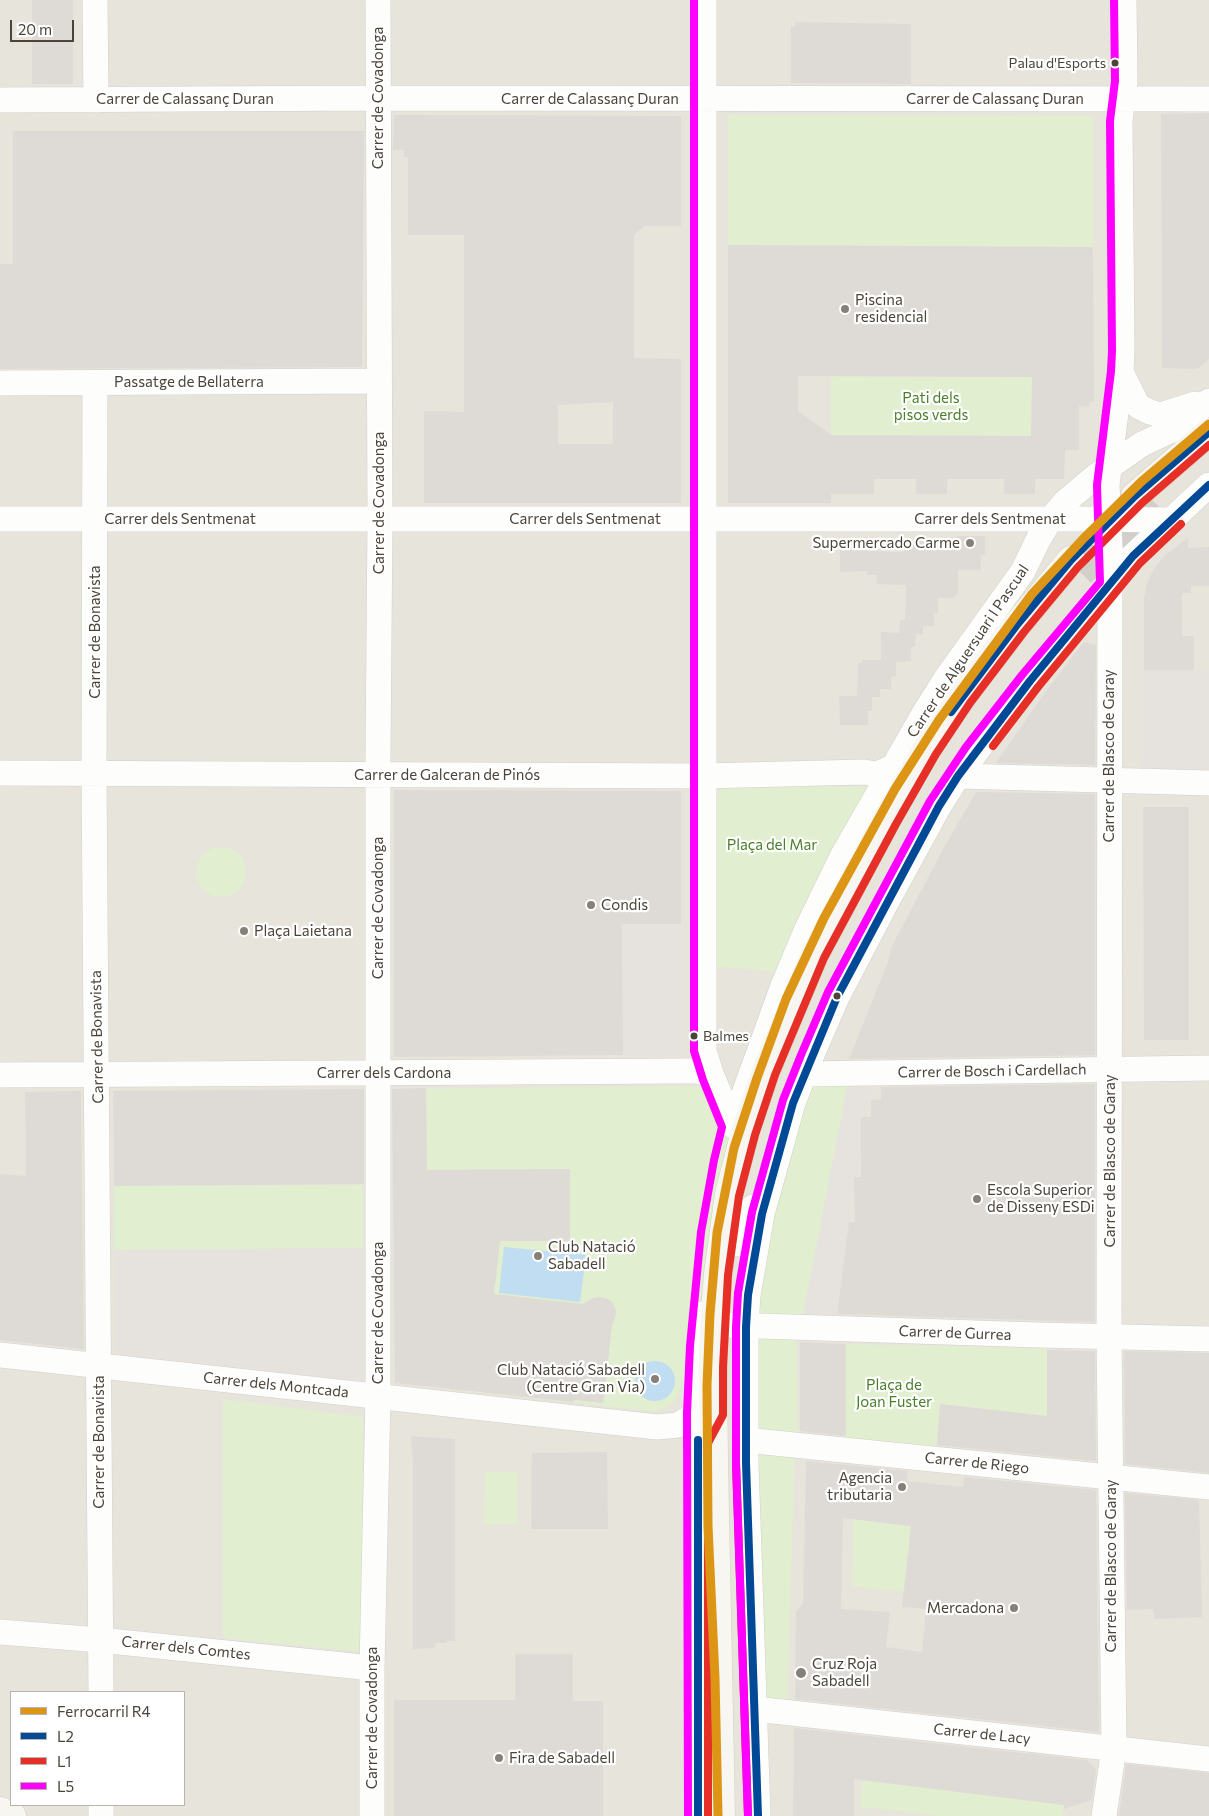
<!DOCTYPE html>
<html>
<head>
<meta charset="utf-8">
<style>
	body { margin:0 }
	#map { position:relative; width:1209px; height:1816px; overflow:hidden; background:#f4f2ee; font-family:Commissioner,sans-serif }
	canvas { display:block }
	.legend { position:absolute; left:10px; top:1691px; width:175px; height:115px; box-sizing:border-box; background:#fff; border:1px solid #b7b4b0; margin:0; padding:6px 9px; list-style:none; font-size:15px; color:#4b4439 }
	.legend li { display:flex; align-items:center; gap:10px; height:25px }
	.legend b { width:25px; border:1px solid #b7b4b0 }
	.scale { position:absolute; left:10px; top:20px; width:64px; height:22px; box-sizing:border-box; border:2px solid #4b4439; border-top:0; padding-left:6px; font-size:15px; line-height:18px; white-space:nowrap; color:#4b4439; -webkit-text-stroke:4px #fff; paint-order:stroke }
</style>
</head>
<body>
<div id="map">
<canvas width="1209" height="1816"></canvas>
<ul class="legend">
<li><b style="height:6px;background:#dc9514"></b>Ferrocarril R4</li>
<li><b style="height:6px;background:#004996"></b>L2</li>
<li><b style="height:6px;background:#e63027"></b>L1</li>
<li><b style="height:6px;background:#fe00ff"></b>L5</li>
</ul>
<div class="scale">20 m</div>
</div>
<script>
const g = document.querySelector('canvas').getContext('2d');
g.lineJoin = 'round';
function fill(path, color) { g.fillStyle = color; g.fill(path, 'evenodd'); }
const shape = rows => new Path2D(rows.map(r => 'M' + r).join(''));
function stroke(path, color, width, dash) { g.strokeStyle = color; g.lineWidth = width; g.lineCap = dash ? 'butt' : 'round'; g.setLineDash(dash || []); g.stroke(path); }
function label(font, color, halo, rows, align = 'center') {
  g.font = font + ' Commissioner,sans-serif'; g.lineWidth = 4.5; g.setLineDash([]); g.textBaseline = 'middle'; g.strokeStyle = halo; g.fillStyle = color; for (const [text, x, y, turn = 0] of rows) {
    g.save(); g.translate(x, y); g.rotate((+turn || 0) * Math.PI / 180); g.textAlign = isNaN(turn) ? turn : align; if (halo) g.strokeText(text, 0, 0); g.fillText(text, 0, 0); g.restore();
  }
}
const residential = shape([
	[0,0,1209,0,1209,1816,0,1816],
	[11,1692,184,1692,184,1805,11,1805]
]);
const green = shape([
	[728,115,1093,116,1093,247,728,245],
	[831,376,1032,377,1031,436,831,435],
	[727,785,871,787,777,972,714,966,710,800],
	'196 872a25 25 0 1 1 50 0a25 25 0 1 1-50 0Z',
	[808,1081,848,1083,802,1319,756,1318,763,1239],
	[681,1086,714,1087,733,1126,720,1173,710,1227,704,1265,696,1380,681,1379,680,1390,674,1402,661,1410,650,1411,395,1383,394,1089],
	[363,1185,363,1248,114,1250,114,1186],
	[749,1329,797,1330,798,1442,748,1437],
	[846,1344,1047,1348,1047,1416,941,1404,936,1449,846,1438],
	[223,1399,363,1417,363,1652,223,1638],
	[750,1445,795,1449,787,1708,755,1709],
	[485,1471,518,1472,517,1524,484,1524],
	[869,1499,868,1521,911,1526,904,1592,852,1586,854,1506],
	[862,1780,1064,1805,1063,1816,942,1816,861,1807]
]);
const parking = shape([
	[1144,670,1209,670,1209,770,1142,770],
	[622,924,681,924,681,1054,623,1055],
	[848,1083,872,1083,849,1222,836,1318,803,1314],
	[363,1248,363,1380,115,1353,114,1250]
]);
const water = shape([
	[504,1247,586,1255,580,1302,499,1293],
	'635 1381a20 20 0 1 1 40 0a20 20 0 1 1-40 0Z'
]);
const building = shape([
	[32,0,73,0,73,84,32,84],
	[795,22,911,24,911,84,791,83,791,26,795,27],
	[1209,113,1209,359,1197,369,1162,368,1161,114],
	[394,115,681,116,681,226,644,226,634,235,634,358,681,359,681,503,424,503,424,411,464,412,464,235,408,235,408,157,404,157,404,150,393,150],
	[613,402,613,444,558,444,558,405],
	[13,131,364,131,362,367,0,369,0,264,13,264],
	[728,245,1093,247,1094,402,1089,402,1089,407,1079,406,1079,450,1065,450,1064,479,1035,479,1035,494,1004,494,1004,479,947,479,947,494,916,494,916,479,874,479,874,494,831,494,831,503,728,503],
	[798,376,1032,377,1031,436,831,435,798,411],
	[956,536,985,536,985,555,981,555,981,570,958,570,958,595,955,595,955,598,938,598,938,613,934,613,934,626,923,626,923,634,916,634,915,647,911,647,911,661,896,662,896,676,891,677,891,689,880,689,880,697,872,697,872,711,868,711,868,725,840,725,839,696,857,696,858,663,862,663,862,660,881,660,881,632,899,633,900,620,905,620,906,585,876,584,877,575,866,575,867,571,840,572,840,539,868,539,868,551,904,552,904,540,955,540],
	[1188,538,1188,548,1209,547,1209,586,1191,586,1191,593,1182,593,1182,636,1194,636,1194,670,1144,670,1144,599,1147,583,1154,569,1164,556],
	[1084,642,1096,645,1095,765,996,763,1046,691],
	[394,790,681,791,681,924,622,924,623,1055,394,1057],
	[976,792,1095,794,1095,1055,849,1059,888,962,891,948,941,853],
	[1143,807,1189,807,1189,1040,1144,1040],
	[1095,1084,1095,1322,837,1314,849,1222,855,1222,854,1177,861,1177,861,1117,871,1117,871,1100,881,1099,881,1087],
	[426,1088,427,1170,570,1169,570,1241,500,1241,494,1294,583,1304,593,1298,601,1297,608,1299,612,1302,616,1310,616,1315,612,1326,603,1403,574,1400,574,1402,395,1383,392,1089],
	[364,1089,364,1184,114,1186,113,1091],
	[81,1091,84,1349,0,1340,0,1174,26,1176,25,1092],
	[800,1342,846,1344,846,1436,800,1431],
	[1047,1350,1095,1351,1096,1461,937,1445,940,1404,1047,1416],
	[1124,1351,1209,1353,1209,1473,1125,1464],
	[411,1436,455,1439,455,1641,447,1641,447,1643,435,1643,435,1648,413,1649,413,1465],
	[607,1452,608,1529,531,1529,532,1453],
	[806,1461,908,1471,907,1481,963,1487,964,1477,1096,1490,1099,1732,795,1699,796,1612,803,1603],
	[843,1518,911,1526,902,1607,926,1609,922,1652,886,1647,890,1612,841,1609],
	[1125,1493,1199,1500,1202,1617,1154,1619,1153,1609,1127,1610],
	[515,1654,573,1654,573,1701,603,1701,603,1816,394,1816,394,1700,515,1700],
	[794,1728,1087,1760,1096,1769,1092,1800,1064,1809,1064,1805,854,1779,854,1816,793,1816],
	[1126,1764,1209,1773,1209,1816,1119,1816]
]);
const secondaryTunnel = shape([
	[1081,573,1152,500]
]);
const street = shape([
	[95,0,96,100],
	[704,0,704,1051,712,1076,733,1126],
	[0,100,379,98,1209,99],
	[1121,372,1138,406,1150,412,1161,415,1195,404],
	[0,383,379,381],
	[95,383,94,774,101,1692],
	[0,519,1081,519,1170,520],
	[0,773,703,776,864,772,877,774,893,767],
	[958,776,1209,783],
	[804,1074,1209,1068],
	[0,1075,682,1071,698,1071,712,1076],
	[740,1105,783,986,806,931,843,855,925,712,945,680,1023,571,1038,540,1050,520,1065,502,1096,476,1142,444,1174,429,1209,401],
	[738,1244,753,1207],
	[729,1325,1038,1335,1209,1339],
	[0,1355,657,1427,678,1425,697,1413],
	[745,1440,1209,1487],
	[0,1632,100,1640,372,1668],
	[755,1709,1209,1759],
	[101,1805,101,1816],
	[372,1816,372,1668,378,1396,378,757,380,520,378,0],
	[698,1816,697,1413,702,1314],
	[758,1816,746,1463,746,1327,748,1295,762,1214,793,1103,810,1059,837,997,885,905,939,806,958,776,1030,681,1133,556,1209,485],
	[1104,1816,1114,1748,1109,1337,1110,547,1107,485,1121,372,1122,351,1120,121,1125,82,1124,0]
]);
const secondary = shape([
	[1135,496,1209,432],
	[0,1811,12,1816],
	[721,1816,714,1462,713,1367,714,1324,718,1274,729,1194,745,1132,766,1071,815,954,887,819,927,749,962,697,1016,626,1071,560]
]);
const bus1 = shape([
	[951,712,1016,626,1071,560,1135,496,1209,432],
	[698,1440,698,1816],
	[758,1816,746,1463,746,1327,748,1295,762,1214,793,1103,837,997,939,806,958,776,1030,681,1133,556,1209,485]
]);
const bus2 = shape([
	[993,746,1038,687,1140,563,1181,524],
	[736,1358,736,1463,748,1816],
	[708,1816,708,1443,723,1415,723,1367,728,1275,739,1196,755,1135,775,1075,824,958,896,824,936,754,970,703,1024,632,1078,567,1142,503,1209,445]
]);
const bus3 = shape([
	[688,1816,687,1413,690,1346,701,1232,714,1160,722,1127,703,1080,694,1051,694,0],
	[748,1816,736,1463,736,1327,738,1293,752,1212,783,1100,801,1055,828,992,930,801,966,747,1022,675,1100,582,1097,485,1111,371,1112,351,1110,121,1115,81,1114,0]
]);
const rail1 = shape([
	[718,1816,715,1678,708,1526,707,1385,710,1314,717,1233,734,1148,757,1078,786,999,824,918,895,789,939,720,1032,594,1084,538,1141,482,1209,424]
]);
const markers = [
	[1115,63,4.5,"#4b4439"],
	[845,309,5,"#868178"],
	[970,543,5,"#868178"],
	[591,905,5,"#868178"],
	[244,931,5,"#868178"],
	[837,996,4.5,"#4b4439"],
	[694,1036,4.5,"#4b4439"],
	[977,1199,5,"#868178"],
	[538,1256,5,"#868178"],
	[655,1379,5,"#868178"],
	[902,1487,5,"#868178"],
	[1014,1608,5,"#868178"],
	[801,1673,6,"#868178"],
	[499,1758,5,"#868178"]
];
const busNames = [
	["Palau d'Esports",1106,63],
	["Balmes",703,1036,"left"]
];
const streetNames = [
	["Carrer de Covadonga",378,98,-90],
	["Carrer de Calassanç Duran",185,99],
	["Carrer de Calassanç Duran",590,99],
	["Carrer de Calassanç Duran",995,99],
	["Passatge de Bellaterra",189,382],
	["Carrer de Covadonga",379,503,-90],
	["Carrer dels Sentmenat",180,519],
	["Carrer dels Sentmenat",585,519],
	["Carrer dels Sentmenat",990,519],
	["Carrer de Bonavista",95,632,-90],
	["Carrer de Alguersuari I Pascual",968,651,-56],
	["Carrer de Blasco de Garay",1109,756,-90],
	["Carrer de Galceran de Pinós",447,775],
	["Carrer de Covadonga",378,908,-90],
	["Carrer de Bonavista",97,1037,-91],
	["Carrer de Bosch i Cardellach",992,1071,-1],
	["Carrer dels Cardona",384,1073],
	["Carrer de Blasco de Garay",1110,1161,-90],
	["Carrer de Covadonga",378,1313,-90],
	["Carrer de Gurrea",955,1333,2],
	["Carrer dels Montcada",276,1385,6],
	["Carrer de Bonavista",99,1442,-90],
	["Carrer de Riego",977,1463,6],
	["Carrer de Blasco de Garay",1111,1566,-90],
	["Carrer dels Comtes",186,1648,6],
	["Carrer de Covadonga",372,1718,-90],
	["Carrer de Lacy",982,1734,6]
];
const poiNames = [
	["Piscina",855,300],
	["residencial",855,317],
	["Supermercado Carme",960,543,"right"],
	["Condis",601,905],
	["Plaça Laietana",254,931],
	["Escola Superior",987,1190],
	["de Disseny ESDi",987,1207],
	["Club Natació",548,1247],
	["Sabadell",548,1264],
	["Club Natació Sabadell",645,1370,"right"],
	["(Centre Gran Via)",645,1387,"right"],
	["Agencia",892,1478,"right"],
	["tributaria",892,1495,"right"],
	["Mercadona",1004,1608,"right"],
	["Cruz Roja",812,1664],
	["Sabadell",812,1681],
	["Fira de Sabadell",509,1758]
];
const parkNames = [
	["Pati dels",931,398],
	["pisos verds",931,415],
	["Plaça del Mar",772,845],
	["Plaça de",894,1385],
	["Joan Fuster",894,1402]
];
fill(residential, '#e7e4dc');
fill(green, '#e1eecf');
fill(parking, '#e6e3df');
fill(water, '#c0ddf1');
fill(building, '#dedbd6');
stroke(secondaryTunnel, '#d2cfca', 28, [28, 14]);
stroke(street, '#d2d0cb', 26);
stroke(secondary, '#d3cfc5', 29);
stroke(street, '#fdfdfc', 25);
stroke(secondary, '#f7f6f1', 28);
stroke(bus1, '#004996', 8);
stroke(bus2, '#e63027', 8);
stroke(bus3, '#fe00ff', 8);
stroke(rail1, '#dc9514', 9);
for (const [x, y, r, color] of markers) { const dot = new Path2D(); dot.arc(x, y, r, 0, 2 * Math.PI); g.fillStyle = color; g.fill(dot); stroke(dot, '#fff', 2); }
label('14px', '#4b4439', '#fff', busNames, 'right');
label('15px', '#4b4439', '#fff', streetNames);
label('15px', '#4b4439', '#fff', poiNames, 'left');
label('15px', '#4a7f2a', '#fff', parkNames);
</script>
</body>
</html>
